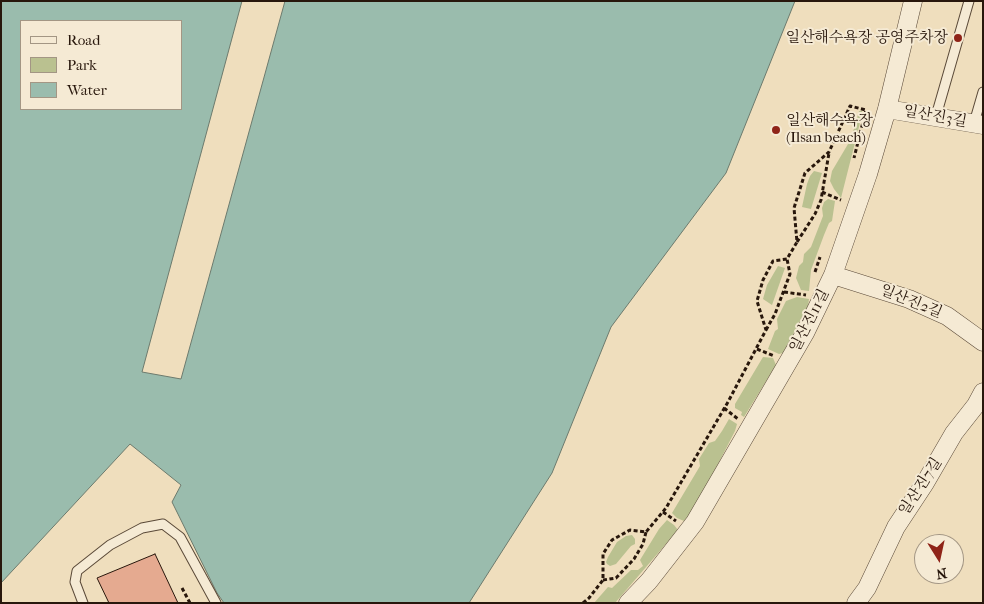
<!DOCTYPE html>
<html>
<head>
<meta charset="utf-8">
<style>
	body { margin:0 }
	#map { position:relative; width:984px; height:604px; overflow:hidden; background:#efdebd; font-family:"IM FELL French Canon",serif }
	canvas { display:block }
	.frame { position:absolute; inset:0; border:2px solid #28170c; pointer-events:none }
	.legend { position:absolute; left:20px; top:20px; width:162px; height:90px; box-sizing:border-box; background:#f5ead4; border:1px solid #a39684; margin:0; padding:6px 9px; list-style:none; font-size:15px; color:#28170c }
	.legend li { display:flex; align-items:center; gap:10px; height:25px }
	.legend b { width:25px; border:1px solid #a39684 }
	.north { position:absolute; left:914px; top:534px; width:50px; height:50px; box-sizing:border-box; background:#f5ead4; border:1px solid #a39684; border-radius:50%; rotate:170deg; font-size:14px; font-weight:700; line-height:20px; text-align:center; color:#28170c }
	.north::after { content:''; display:block; margin:auto; width:18px; height:22px; background:#8f2418; clip-path:polygon(50% 0,100% 100%,50% 72%,0 100%) }
</style>
</head>
<body>
<div id="map">
<canvas width="984" height="604"></canvas>
<div class="frame"></div>
<ul class="legend">
<li><b style="height:6px;background:#f5ead4"></b>Road</li>
<li><b style="height:14px;background:#bac190"></b>Park</li>
<li><b style="height:14px;background:#9abcad"></b>Water</li>
</ul>
<div class="north">N</div>
</div>
<script>
const g = document.querySelector('canvas').getContext('2d');
g.lineJoin = 'round';
function fill(path, color) { g.fillStyle = color; g.fill(path, 'evenodd'); }
const shape = rows => new Path2D(rows.map(r => 'M' + r).join(''));
function stroke(path, color, width, dash) { g.strokeStyle = color; g.lineWidth = width; g.lineCap = dash ? 'butt' : 'round'; g.setLineDash(dash || []); g.stroke(path); }
function label(font, color, halo, rows, align = 'center') {
  g.font = font + ' "IM FELL French Canon","Noto Serif KR",serif'; g.lineWidth = 4; g.setLineDash([]); g.textBaseline = 'middle'; g.strokeStyle = halo; g.fillStyle = color; for (const [text, x, y, turn = 0] of rows) {
    g.save(); g.translate(x, y); g.rotate((+turn || 0) * Math.PI / 180); g.textAlign = isNaN(turn) ? turn : align; if (halo) g.strokeText(text, 0, 0); g.fillText(text, 0, 0); g.restore();
  }
}
const green = shape([
	[859,111,862,111,862,115,841,198,834,189,830,181,832,171,851,139],
	[814,171,822,173,811,209,802,207,807,184,810,176],
	[828,199,835,201,832,221,829,223,824,235,811,270,809,291,801,290,796,278,799,266,803,262,804,254,811,247,823,216,822,208,824,202],
	[778,266,785,268,772,305,763,299,767,285],
	[797,297,809,299,808,306,783,353,779,354,768,349,775,331,778,329,777,319,786,301],
	[763,357,773,358,776,365,744,417,741,415,742,412,735,408,735,404],
	[729,419,737,424,735,431,716,468,691,513,684,521,677,518,672,513,700,466,699,459,709,443,715,441,722,431],
	[667,520,674,525,678,530,615,603,594,603,608,587,612,588,631,570,638,570,643,566,640,560,659,529],
	[632,535,635,539,635,544,631,546,616,564,610,566,607,564,606,562,608,557,617,542,626,536]
]);
const water = shape([
	[1,1,242,1,142,372,181,379,285,1,795,1,726,173,611,327,552,473,469,603,224,603,217,593,172,502,181,485,130,444,1,583,1,1],
	[21,21,181,21,181,109,21,109,21,21]
]);
const building = shape([
	[155,554,178,603,109,603,97,578,155,554]
]);
const path = shape([
	[822,192,841,200],
	[797,242,815,214,821,200,829,153],
	[815,272,820,257],
	[784,292,806,295],
	[766,330,775,314,790,274,787,259],
	[757,349,774,356],
	[724,408,738,419],
	[663,512,676,521],
	[603,580,616,578,634,559,643,544,646,532],
	[182,588,190,603],
	[583,603,589,598,603,580,603,554,612,540,630,530,646,532,666,508,728,402,766,330,757,301,763,280,773,261,787,259,797,242,794,208,805,173,829,152,850,106,866,110,854,158]
]);
const service = shape([
	[936,116,969,1],
	[974,123,983,92],
	[83,603,75,582,77,571,110,545,142,528,163,524,180,537,216,603]
]);
const minor = shape([
	[887,109,983,125],
	[833,275,909,299,947,316,983,342],
	[628,603,649,581,695,522,805,333,833,275,868,174,887,109,913,1],
	[856,603,867,588,896,527,925,483,954,433,976,405,983,392]
]);
const markers = [
	[958,38,5,"#8f2418"],
	[776,130,5,"#8f2418"]
];
const poiNames = [
	["일산해수욕장 공영주차장",948,38],
	["일산해수욕장",786,121,"left"],
	["(Ilsan beach)",786,138,"left"]
];
const streetNames = [
	["일산진3길",935,117,10],
	["일산진2길",911,302,22],
	["일산진11길",810,321,-63],
	["일산진7길",921,487,-57]
];
fill(green, '#bac190');
fill(water, '#9abcad');
stroke(water, '#6c7a6d', 1);
fill(building, '#e5aa90');
stroke(building, '#28170c', 1);
stroke(service, '#5a4938', 11);
stroke(minor, '#5a4938', 19);
stroke(path, '#28170c', 3, [4, 2.5]);
stroke(service, '#f5ead4', 9);
stroke(minor, '#f5ead4', 18);
for (const [x, y, r, color] of markers) { const dot = new Path2D(); dot.arc(x, y, r, 0, 2 * Math.PI); g.fillStyle = color; g.fill(dot); stroke(dot, '#f5ead4', 2); }
label('15px', '#28170c', '#f5ead4', poiNames, 'right');
label('15px', '#28170c', '#f5ead4', streetNames);
</script>
</body>
</html>
